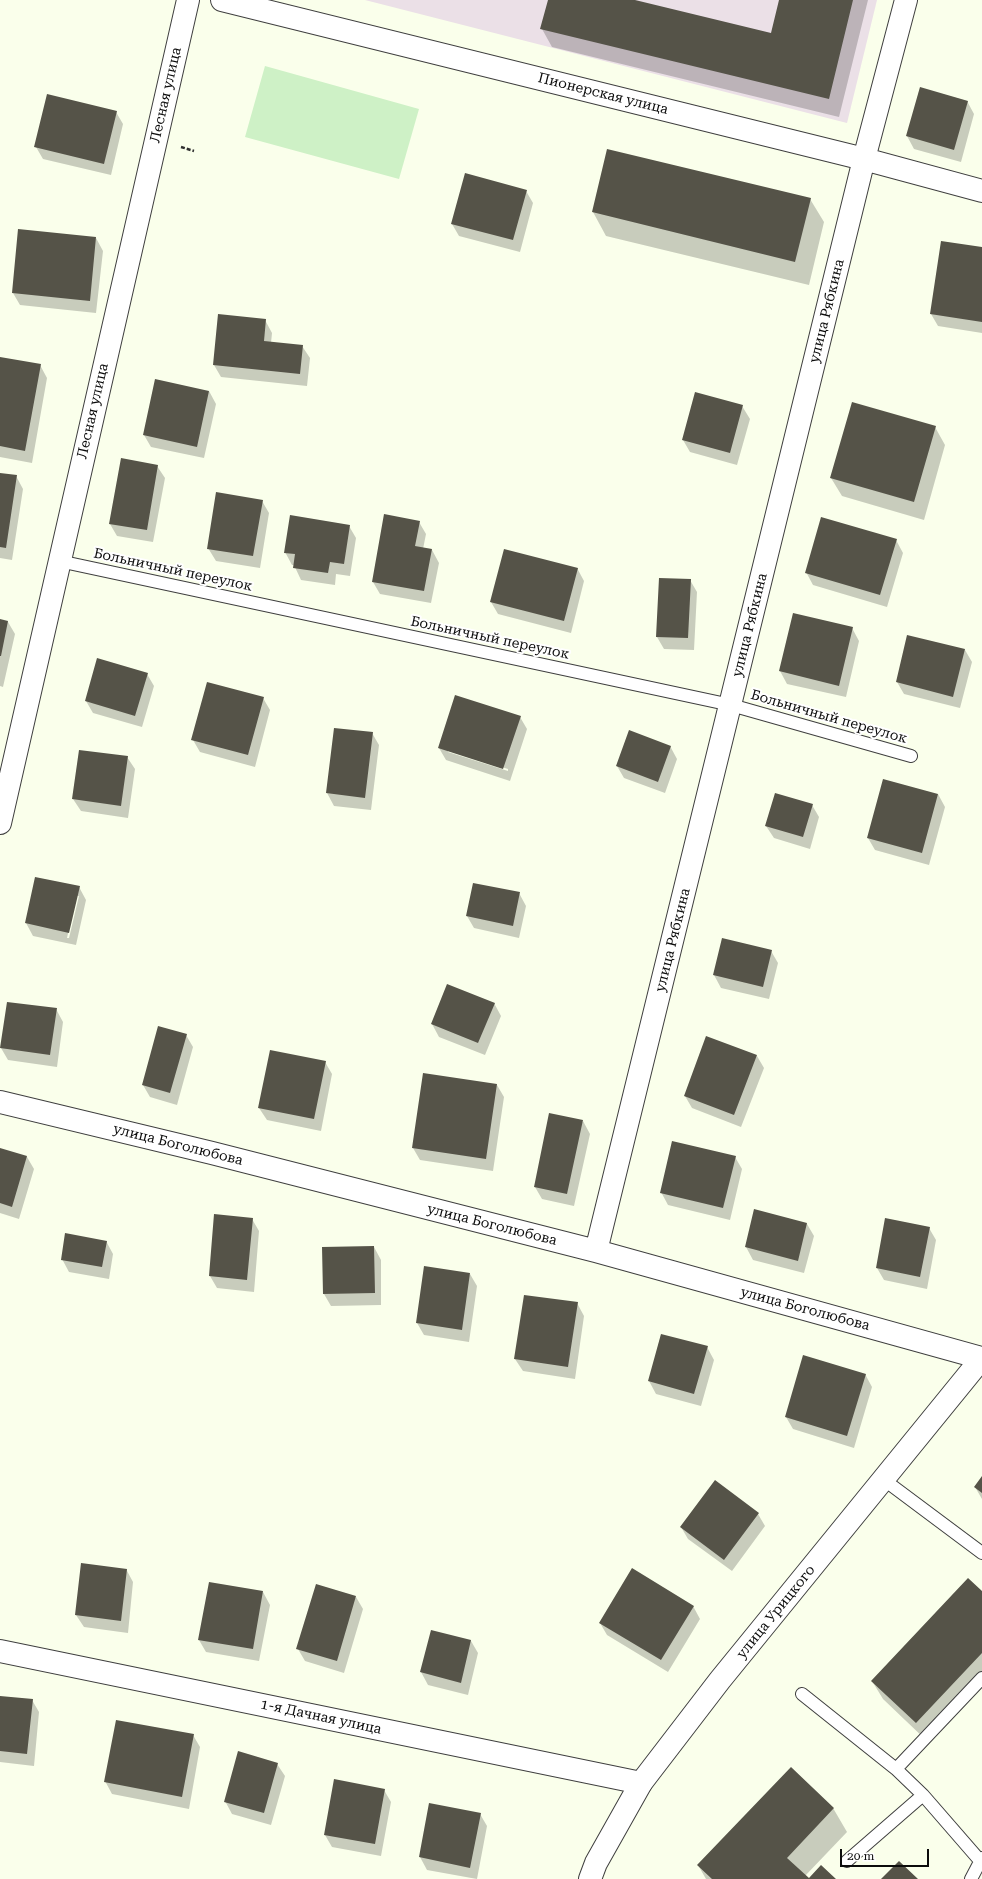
<!DOCTYPE html>
<html>
<head>
<meta charset="utf-8">
<style>
	body { margin:0 }
	#map { position:relative; width:982px; height:1879px; overflow:hidden; background:#faffeb; font-family:"Roboto Serif",serif }
	canvas { display:block }
	.scale { position:absolute; left:840px; top:1849px; width:89px; height:18px; box-sizing:border-box; border:2px solid #0c0c0c; border-top:0; padding-left:5px; font-size:12px; line-height:14px; white-space:nowrap; color:#0c0c0c; -webkit-text-stroke:3px #fff; paint-order:stroke }
</style>
</head>
<body>
<div id="map">
<canvas width="982" height="1879"></canvas>
<div class="scale">20 m</div>
</div>
<script>
const g = document.querySelector('canvas').getContext('2d');
g.lineJoin = 'round';
function fill(path, color) { g.fillStyle = color; g.fill(path, 'evenodd'); }
const shape = rows => new Path2D(rows.map(r => 'M' + r).join(''));
function stroke(path, color, width, dash) { g.strokeStyle = color; g.lineWidth = width; g.lineCap = dash ? 'butt' : 'round'; g.setLineDash(dash || []); g.stroke(path); }
function label(font, color, halo, rows, align = 'center') {
  g.font = font + ' "Roboto Serif",serif'; g.lineWidth = 4; g.setLineDash([]); g.textBaseline = 'middle'; g.strokeStyle = halo; g.fillStyle = color; for (const [text, x, y, turn = 0] of rows) {
    g.save(); g.translate(x, y); g.rotate((+turn || 0) * Math.PI / 180); g.textAlign = isNaN(turn) ? turn : align; if (halo) g.strokeText(text, 0, 0); g.fillText(text, 0, 0); g.restore();
  }
}
const industrial = shape([
	[365,0,877,0,847,123]
]);
const pitch = shape([
	[265,66,419,109,399,179,245,137]
]);
const shadow = shape([
	[549,0,631,0,772,34,780,0,868,0,839,117,552,47,542,29],
	[920,88,967,101,974,114,961,162,914,149,907,136],
	[116,112,123,124,111,175,43,159,36,147],
	[608,150,810,199,824,222,809,285,606,236,593,212],
	[526,191,533,203,520,252,459,236,452,224],
	[96,238,103,251,96,313,20,305,13,293],
	[982,248,982,333,938,326,931,314],
	[265,320,272,333,271,343,302,346,310,358,307,386,221,377,214,365],
	[0,358,40,365,47,378,32,463,0,457],
	[209,391,216,404,204,458,151,447,144,435],
	[742,406,750,419,737,465,690,452,683,440],
	[935,427,945,445,924,520,842,496,831,478],
	[157,466,165,478,153,542,117,536,110,524],
	[0,474,16,476,23,489,12,560,0,558],
	[262,501,269,513,260,568,216,561,208,548],
	[419,522,426,534,423,549,432,550,439,563,431,603,380,594,373,582],
	[349,526,356,538,350,576,336,574,335,585,301,580,294,565,292,565,285,552],
	[896,540,903,553,887,607,813,585,806,572],
	[577,568,584,581,571,633,498,614,491,602],
	[690,580,697,592,694,650,664,649,657,637],
	[0,620,8,622,15,634,3,687,0,686],
	[852,628,859,641,846,697,787,684,780,671],
	[965,650,972,662,960,708,904,694,897,682],
	[147,674,154,686,142,727,93,713,86,701],
	[263,698,270,710,255,767,200,752,193,740],
	[520,717,527,729,510,781,446,760,439,748],
	[448,750,508,769,508,771,448,752],
	[335,729,372,733,379,745,371,810,334,806,327,793],
	[670,746,677,759,665,793,624,778,617,766],
	[127,757,135,769,128,818,81,811,73,799],
	[938,794,945,807,929,865,875,850,868,838],
	[812,805,819,817,810,849,774,838,766,826],
	[36,878,79,887,86,900,76,945,33,936,26,923],
	[76,896,79,896,69,938,67,938],
	[519,893,526,906,519,938,474,928,467,916],
	[771,951,778,963,769,999,721,988,714,975],
	[494,1003,501,1016,485,1055,439,1037,432,1024],
	[56,1009,63,1022,57,1067,8,1060,1,1048],
	[186,1035,193,1047,177,1105,150,1097,143,1085],
	[757,1056,764,1068,741,1127,692,1108,685,1096],
	[325,1062,332,1074,321,1131,267,1120,259,1108],
	[497,1085,504,1097,493,1171,420,1160,413,1148],
	[583,1121,590,1134,574,1206,542,1199,535,1187],
	[0,1149,27,1157,34,1169,19,1219,0,1213],
	[735,1157,742,1169,730,1220,668,1205,661,1192],
	[755,1210,807,1224,814,1236,804,1273,753,1260,746,1247],
	[252,1219,259,1231,254,1292,217,1288,210,1276],
	[929,1228,936,1240,927,1289,884,1280,877,1268],
	[106,1241,113,1254,109,1279,69,1272,62,1259],
	[374,1247,381,1260,381,1305,331,1306,324,1294],
	[470,1274,477,1286,469,1342,424,1335,417,1323],
	[577,1303,584,1316,575,1379,523,1371,515,1359],
	[661,1335,707,1347,714,1360,701,1406,656,1394,649,1381],
	[865,1374,872,1387,854,1448,793,1429,786,1417],
	[982,1478,982,1499,975,1487],
	[758,1514,765,1526,732,1571,688,1539,681,1527],
	[126,1569,133,1582,128,1633,84,1627,76,1615],
	[263,1592,270,1605,259,1661,206,1652,199,1640],
	[982,1593,982,1682,927,1741,883,1699,872,1681],
	[356,1597,363,1609,344,1673,305,1661,298,1649],
	[693,1606,700,1619,668,1672,607,1635,600,1623],
	[432,1632,471,1641,478,1653,468,1695,428,1685,421,1672],
	[0,1697,32,1700,39,1712,34,1766,0,1762],
	[193,1735,200,1747,189,1809,112,1794,105,1781],
	[277,1764,285,1776,271,1825,232,1814,225,1801],
	[384,1790,391,1802,381,1856,332,1847,325,1835],
	[430,1804,480,1814,487,1826,477,1879,427,1870,420,1857],
	[833,1808,847,1832,805,1876,808,1879,706,1879,698,1865]
]);
const building = shape([
	[548,0,635,0,771,33,779,0,853,0,829,99,540,29],
	[920,87,968,101,954,150,906,136],
	[47,94,117,111,104,164,34,147],
	[607,149,811,198,795,262,592,212],
	[465,173,527,190,513,240,451,224],
	[18,229,96,237,90,301,12,293],
	[941,241,982,247,982,322,930,314],
	[218,314,266,319,264,341,303,345,300,374,213,365],
	[0,357,41,364,25,451,0,446],
	[155,379,209,391,197,447,143,435],
	[695,392,743,405,730,453,682,440],
	[852,402,936,426,914,502,830,478],
	[121,458,158,465,147,530,109,524],
	[0,473,17,475,6,548,0,547],
	[216,492,263,500,253,556,207,549],
	[384,514,420,521,415,546,432,549,424,591,372,582],
	[290,515,350,525,344,564,330,562,328,573,293,568,295,554,284,553],
	[821,517,897,539,880,595,805,573],
	[504,549,578,568,564,621,490,602],
	[659,578,691,579,688,638,656,637],
	[793,613,853,627,839,686,779,671],
	[0,619,8,621,1,656,0,656],
	[907,635,965,649,953,697,896,682],
	[97,658,148,673,135,716,85,701],
	[207,682,264,697,248,755,191,740],
	[455,695,521,716,503,769,438,748],
	[334,728,373,732,365,798,326,793],
	[629,730,671,746,658,782,616,766],
	[79,750,128,756,121,806,72,799],
	[883,779,938,794,922,853,867,838],
	[775,793,813,804,803,837,765,826],
	[35,877,80,886,69,933,25,923],
	[473,883,520,892,513,926,466,916],
	[722,938,772,950,763,987,713,975],
	[447,984,495,1003,478,1043,431,1024],
	[7,1002,57,1008,50,1055,0,1048],
	[158,1026,187,1034,170,1093,142,1085],
	[706,1036,757,1055,734,1115,684,1096],
	[270,1050,326,1061,314,1119,258,1108],
	[423,1073,497,1084,486,1159,412,1148],
	[549,1113,583,1120,567,1194,534,1187],
	[672,1141,736,1156,723,1208,660,1193],
	[0,1148,27,1156,12,1207,0,1203],
	[754,1209,807,1223,798,1261,745,1247],
	[214,1214,253,1218,247,1280,209,1276],
	[885,1218,930,1227,920,1277,876,1268],
	[65,1233,107,1241,102,1267,61,1260],
	[374,1246,375,1293,323,1294,322,1247],
	[424,1266,470,1273,462,1330,416,1323],
	[524,1295,578,1302,568,1367,514,1359],
	[661,1334,708,1346,694,1394,648,1381],
	[803,1355,866,1374,847,1436,785,1417],
	[982,1476,982,1493,974,1487],
	[715,1480,759,1513,724,1560,680,1527],
	[81,1563,127,1569,121,1621,75,1615],
	[632,1568,694,1606,661,1660,599,1623],
	[968,1578,982,1591,982,1653,916,1723,871,1681],
	[209,1582,263,1591,253,1649,198,1640],
	[316,1584,356,1596,337,1661,296,1649],
	[431,1630,471,1640,461,1683,420,1672],
	[0,1696,33,1699,27,1754,0,1751],
	[116,1720,194,1734,182,1797,104,1782],
	[238,1751,278,1763,264,1813,224,1802],
	[791,1767,834,1808,787,1858,809,1878,821,1865,836,1879,712,1879,697,1865],
	[334,1779,385,1789,375,1844,324,1835],
	[429,1803,481,1813,470,1868,419,1857],
	[899,1861,918,1879,881,1879]
]);
const path = shape([
	[181,147,194,151]
]);
const service = shape([
	[59,561,731,705,911,756],
	[883,1479,982,1553],
	[802,1694,896,1769,923,1795,982,1863],
	[896,1769,982,1678],
	[847,1861,923,1795],
	[971,1879,982,1858]
]);
const minor = shape([
	[222,0,864,159,982,191],
	[0,823,188,0],
	[0,1102,212,1153,596,1251,981,1358],
	[596,1251,864,159,906,0],
	[0,1651,641,1783]
]);
const tertiary = shape([
	[590,1879,596,1863,641,1783,720,1680,982,1358]
]);
const streetNames = [
	["Пионерская улица",603,94,14],
	["Лесная улица",166,95,-77],
	["улица Рябкина",827,311,-76],
	["Лесная улица",93,411,-77],
	["Больничный переулок",173,570,12],
	["улица Рябкина",750,625,-76],
	["Больничный переулок",490,638,12],
	["Больничный переулок",829,717,16],
	["улица Рябкина",673,940,-76],
	["улица Боголюбова",178,1145,14],
	["улица Боголюбова",492,1225,14],
	["улица Боголюбова",805,1309,15],
	["улица Урицкого",776,1612,-51],
	["1-я Дачная улица",321,1717,12]
];
fill(industrial, '#ebe0e7');
fill(pitch, '#cef1c6');
fill(shadow, '#0003');
fill(building, '#555348');
stroke(service, '#3f3f3f', 14);
stroke(minor, '#3f3f3f', 24);
stroke(tertiary, '#3f3f3f', 24);
stroke(path, '#2e2e2e', 2.5, [4, 2]);
stroke(service, '#fff', 12);
stroke(minor, '#fff', 22);
stroke(tertiary, '#fff', 22);
label('14px', '#0c0c0c', '#fff', streetNames);
</script>
</body>
</html>
